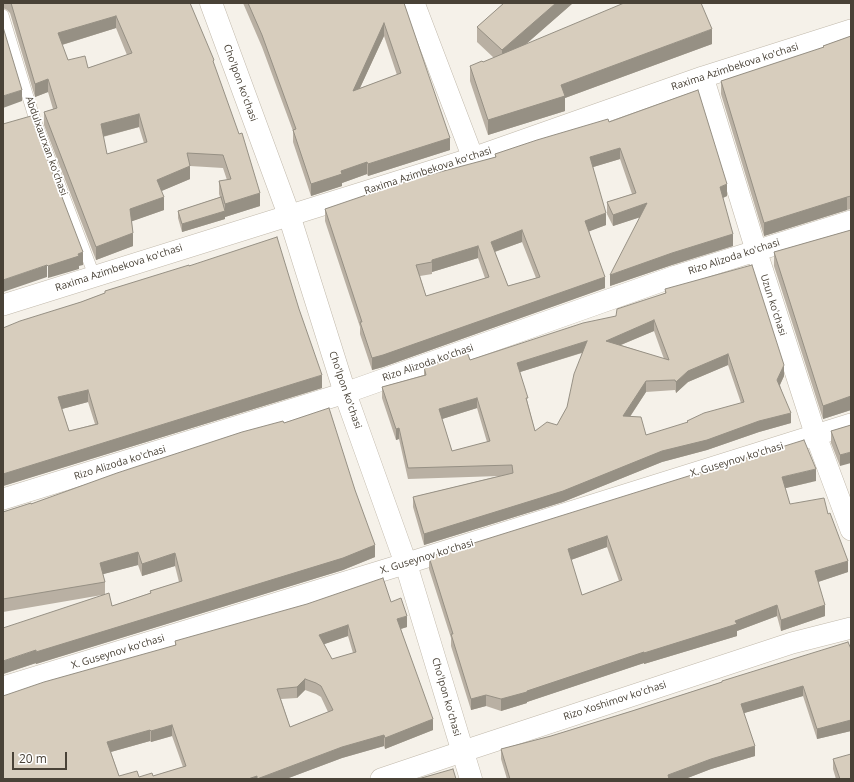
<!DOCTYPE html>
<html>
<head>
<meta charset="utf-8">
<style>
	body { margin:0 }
	#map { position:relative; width:854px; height:782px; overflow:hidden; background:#f5f1e9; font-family:"Open Sans",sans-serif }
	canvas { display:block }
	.frame { position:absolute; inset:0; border:4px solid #494237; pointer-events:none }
	.scale { position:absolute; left:12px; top:752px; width:55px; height:18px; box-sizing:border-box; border:2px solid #494237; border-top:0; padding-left:5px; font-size:12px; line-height:14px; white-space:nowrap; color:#494237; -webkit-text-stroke:3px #fff; paint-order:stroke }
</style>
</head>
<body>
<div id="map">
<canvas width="854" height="782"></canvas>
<div class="frame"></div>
<div class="scale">20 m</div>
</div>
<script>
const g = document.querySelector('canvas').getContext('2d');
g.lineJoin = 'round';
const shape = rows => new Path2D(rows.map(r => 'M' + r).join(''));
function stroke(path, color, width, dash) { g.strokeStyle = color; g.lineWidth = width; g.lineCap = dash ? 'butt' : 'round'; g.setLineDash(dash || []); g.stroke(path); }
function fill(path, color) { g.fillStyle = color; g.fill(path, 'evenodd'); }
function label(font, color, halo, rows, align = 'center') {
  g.font = font + ' "Open Sans",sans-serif'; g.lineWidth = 3.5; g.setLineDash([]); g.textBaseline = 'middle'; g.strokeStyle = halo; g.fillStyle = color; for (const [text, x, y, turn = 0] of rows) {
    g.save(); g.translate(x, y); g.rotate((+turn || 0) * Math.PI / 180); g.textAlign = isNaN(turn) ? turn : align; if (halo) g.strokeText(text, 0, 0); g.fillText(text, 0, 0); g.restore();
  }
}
const service = shape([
	[3,15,35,120,94,275]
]);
const minor = shape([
	[414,3,473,158],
	[703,77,756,250,816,436,851,530],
	[3,305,473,158,703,77,851,30],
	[3,499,345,393,676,276,851,221],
	[3,687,414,561,851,424],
	[381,779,473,748,792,643,851,628]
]);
const tertiary = shape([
	[211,3,289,215,345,393,406,564,471,779]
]);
const wall = shape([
	[3,3,190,3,214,64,260,206,225,217,225,215,225,219,182,232,178,218,178,211,220,197,219,194,219,181,227,180,223,168,190,166,190,179,161,191,164,210,132,221,133,246,96,260,44,125,44,112,53,109,48,92,35,97,10,13,7,10,3,8],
	[116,28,127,55,88,68,68,60,62,45],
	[139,127,144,143,107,154,103,137],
	[243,3,404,3,450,150,368,176,367,174,342,183,342,186,311,196,293,142,293,131,262,47],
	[384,36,397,75,360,88],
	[504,3,573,3,525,45,712,44,565,98,565,111,488,135,470,81,470,66,483,62,494,58,477,42,477,27],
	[851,36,851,209,847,210,764,236,721,94,721,81,823,48,823,46],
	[609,122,727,196,723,198,733,246,672,265,610,286,640,217,613,226,607,214,607,202,632,194,620,159,593,167,606,225,589,231,605,288,383,367,372,370,360,334,360,327,325,221,325,209,495,157,495,154],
	[522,242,536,278,508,286,495,252],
	[478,258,485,278,426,296,420,276,432,274,432,272],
	[851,230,851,410,823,419,774,266,774,252],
	[189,266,322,388,3,486,3,328,81,302,105,293,105,291],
	[88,402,95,424,69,431,62,409],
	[665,289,784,376,780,385,791,423,759,432,707,450,662,462,563,502,424,545,413,507,413,497,499,476,408,479,399,439,396,440,382,398,382,387,424,375,424,367,470,360,616,316,665,293],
	[654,331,664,359,621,345],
	[582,353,567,407,557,425,535,431,528,404,520,372],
	[728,365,741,403,687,421,687,423,646,435,630,417,646,392,675,390,676,393,688,382],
	[477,408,487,442,452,451,442,419],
	[284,423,375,557,343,570,36,664,36,663,3,674,102,595,3,612,3,512,31,504],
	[138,565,142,576,175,566,179,582,150,591,150,593,112,606,105,594,105,582,103,574],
	[851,425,840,466,831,443,831,431],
	[816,481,785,488,790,504,828,514,848,572,818,582,825,616,781,631,777,616,737,631,737,636,644,664,644,663,527,702,527,703,501,711,486,706,471,710,451,646,451,638,429,569,429,557],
	[607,547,619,581,582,595,571,560],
	[391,602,407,627,401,629,433,730,385,749,384,746,342,758,286,779,3,779,175,645,175,641],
	[348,636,353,653,332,659,324,644],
	[305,690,316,694,321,697,328,712,290,727,281,699,297,698],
	[172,736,183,767,153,776,139,777,119,776,111,752,150,741,151,742],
	[851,649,851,731,817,739,803,696,744,713,755,756,711,769,685,779,507,779,501,759,501,749,551,736,632,711,722,682,722,681],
	[833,759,851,779,836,779,833,769]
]);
const shadedWall = shape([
	[556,3,573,3,502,65,502,50],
	[116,16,116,28,58,46,58,33],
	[384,23,384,36,353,103,353,91],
	[712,29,712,44,565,98,565,111,488,135,488,120,561,85],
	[48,79,48,92,35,97,35,84],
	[22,90,22,101,3,108,3,96],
	[139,114,139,127,101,137,101,124],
	[450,138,450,150,368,176,368,164],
	[620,148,620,159,590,168,590,157],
	[367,162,367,174,342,183,342,186,311,196,311,184,341,171],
	[190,166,190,179,157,193,157,180],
	[727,184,727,196,720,199,720,187],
	[260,193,260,206,225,217,225,204],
	[164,197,164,210,130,222,130,209],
	[847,197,847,210,764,236,764,223],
	[647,203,647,215,613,226,613,215],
	[225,211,225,219,182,232,182,224],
	[606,213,606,225,585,233,585,221],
	[522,230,522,242,491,253,491,242],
	[133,233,133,246,96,260,96,247],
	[733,234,733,246,672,265,610,286,610,275,672,253],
	[478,246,478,258,432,272,432,260],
	[83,252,83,265,79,266,79,269,48,278,48,266],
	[47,265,47,277,3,292,3,280],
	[605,277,605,288,383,367,372,370,372,358],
	[654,320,654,331,606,351,606,341],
	[587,341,587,351,517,373,517,363],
	[728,354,728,365,688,382,676,393,676,382,688,371],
	[784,365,784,376,777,391,777,380],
	[322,375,322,388,3,486,3,474],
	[646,381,646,392,623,427,623,416],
	[88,390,88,402,58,410,58,397],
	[851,396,851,410,823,419,823,406],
	[477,398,477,408,439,420,439,409],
	[791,413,791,423,759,432,707,450,662,462,563,502,424,545,424,534,662,451,759,421],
	[399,428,399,439,396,440,396,429],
	[851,452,851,463,840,466,840,455],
	[816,469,816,481,782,489,782,477],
	[607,536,607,547,568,561,568,549],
	[375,545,375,557,343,570,36,664,36,652],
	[138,552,138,565,100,575,100,563],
	[175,553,175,566,142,576,142,564],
	[848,561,848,572,815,583,815,571],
	[777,605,777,616,737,631,737,636,644,664,644,653,735,621],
	[825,605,825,616,781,631,781,620],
	[407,616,407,627,397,630,397,619],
	[348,625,348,636,319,646,319,635],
	[36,650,36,663,3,674,3,661],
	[644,652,644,663,527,702,527,703,501,711,501,699],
	[305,679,305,690,297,698,297,687],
	[803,686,803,696,741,714,741,704],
	[486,695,486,706,471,710,471,699],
	[433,719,433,730,385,749,385,738],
	[851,720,851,731,817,739,817,729],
	[172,725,172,736,151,742,151,731],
	[150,730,150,741,107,753,107,742],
	[384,735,384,746,342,758,286,779,257,779,342,747],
	[755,746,755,756,711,769,685,779,668,779,668,775,711,759],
	[257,776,257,779,248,779]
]);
const building = shape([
	[11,3,190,3,214,60,213,61,239,134,242,133,260,193,225,204,219,181,231,179,223,155,187,153,190,166,157,180,164,197,130,209,133,233,96,247,44,112,57,108,48,79,35,84,11,3],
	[116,16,132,53,88,68,85,56,68,60,58,33,116,16],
	[139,114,147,142,107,154,101,124,139,114],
	[248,3,404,3,450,138,368,164,367,162,341,171,342,174,311,184,293,130,296,129,262,35,248,3],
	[384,23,401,73,353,91,384,23],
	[504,3,556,3,502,50,477,27,504,3],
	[624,3,701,3,712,29,561,85,565,96,488,120,470,66,482,61,483,62,624,3],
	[3,27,22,90,3,96,3,27],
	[851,36,851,196,847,197,764,223,721,81,824,47,823,46,851,36],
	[698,90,727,184,720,187,733,234,672,253,610,275,647,203,613,215,607,202,636,193,620,148,590,157,606,213,585,221,605,277,383,355,372,358,360,322,362,322,325,209,410,180,496,157,495,154,537,140,608,119,609,122,698,90],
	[522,230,540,277,508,286,491,242,522,230],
	[478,246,489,277,426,296,416,265,432,262,432,260,478,246],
	[31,116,83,252,78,254,79,256,48,266,47,265,3,280,3,124,31,116],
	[221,197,225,211,182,224,178,211,221,197],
	[851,230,851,396,823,406,774,252,851,230],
	[277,237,299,309,322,375,3,474,3,328,20,321,81,302,105,293,105,291,189,265,189,266,277,237],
	[88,390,98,424,69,431,58,397,88,390],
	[752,265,784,365,777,380,791,413,759,421,707,440,662,451,563,491,424,534,413,497,513,473,512,465,408,468,399,428,396,429,382,387,426,375,424,367,467,352,470,360,583,323,616,316,617,309,666,293,665,289,752,265],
	[654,320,669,360,606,341,654,320],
	[587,341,574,374,567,407,557,425,547,422,535,431,526,398,528,398,517,363,587,341],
	[728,354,744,402,704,413,687,421,688,422,646,435,641,417,623,416,646,381,675,380,676,382,688,371,728,354],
	[477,398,490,441,452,451,439,409,477,398],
	[329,408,355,490,375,545,343,558,36,652,36,650,3,661,3,628,109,593,112,606,151,593,150,591,182,581,175,553,142,564,138,552,100,563,105,582,3,599,3,512,31,503,31,504,117,473,242,432,283,421,284,423,329,408],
	[851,425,851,452,840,455,831,431,851,425],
	[804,440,816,469,782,477,790,504,824,498,828,514,830,513,848,561,815,571,825,605,781,620,777,605,735,621,737,624,644,653,644,652,527,691,527,692,501,699,486,695,471,699,451,634,453,634,429,557,804,440],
	[607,536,622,580,582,595,568,549,607,536],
	[383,578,391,602,401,598,407,616,397,619,433,719,385,738,384,735,342,747,257,779,257,776,248,779,3,779,3,696,44,682,176,645,175,641,307,604,383,578],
	[348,625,356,652,332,659,319,635,348,625],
	[305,679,316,683,321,686,333,710,290,727,277,689,297,687,305,679],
	[172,725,186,766,153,776,152,773,139,777,137,771,119,776,107,742,150,730,151,731,172,725],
	[848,642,851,649,851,720,817,729,803,686,741,704,755,746,711,759,668,775,669,779,510,779,501,749,551,736,632,711,722,682,722,681,848,642],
	[851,754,851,779,840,779,833,759,851,754],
	[453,769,456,779,418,779,453,769]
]);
const streetNames = [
	["Raxima Azimbekova ko'chasi",735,67,-18],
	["Cho'lpon ko'chasi",240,83,70],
	["Abdulxaurxan ko'chasi",46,146,70],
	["Raxima Azimbekova ko'chasi",428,171,-18],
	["Rizo Alizoda ko'chasi",734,257,-18],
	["Raxima Azimbekova ko'chasi",119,268,-18],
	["Uzun ko'chasi",773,305,72],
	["Rizo Alizoda ko'chasi",428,363,-19],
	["Cho'lpon ko'chasi",345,390,71],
	["X. Guseynov ko'chasi",737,460,-17],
	["Rizo Alizoda ko'chasi",120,463,-17],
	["X. Guseynov ko'chasi",427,557,-17],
	["X. Guseynov ko'chasi",118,652,-17],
	["Cho'lpon ko'chasi",446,697,74],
	["Rizo Xoshimov ko'chasi",615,701,-18]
];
stroke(service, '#c1b9ab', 12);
stroke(minor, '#c1b9ab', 22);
stroke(tertiary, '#c1b9ab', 23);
stroke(service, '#fff', 11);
stroke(minor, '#fff', 21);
stroke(tertiary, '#fff', 22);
fill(wall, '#b9b0a3');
fill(shadedWall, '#969084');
fill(building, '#d7cdbd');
stroke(building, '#969084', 1);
label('10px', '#494237', '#fff', streetNames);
</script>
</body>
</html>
